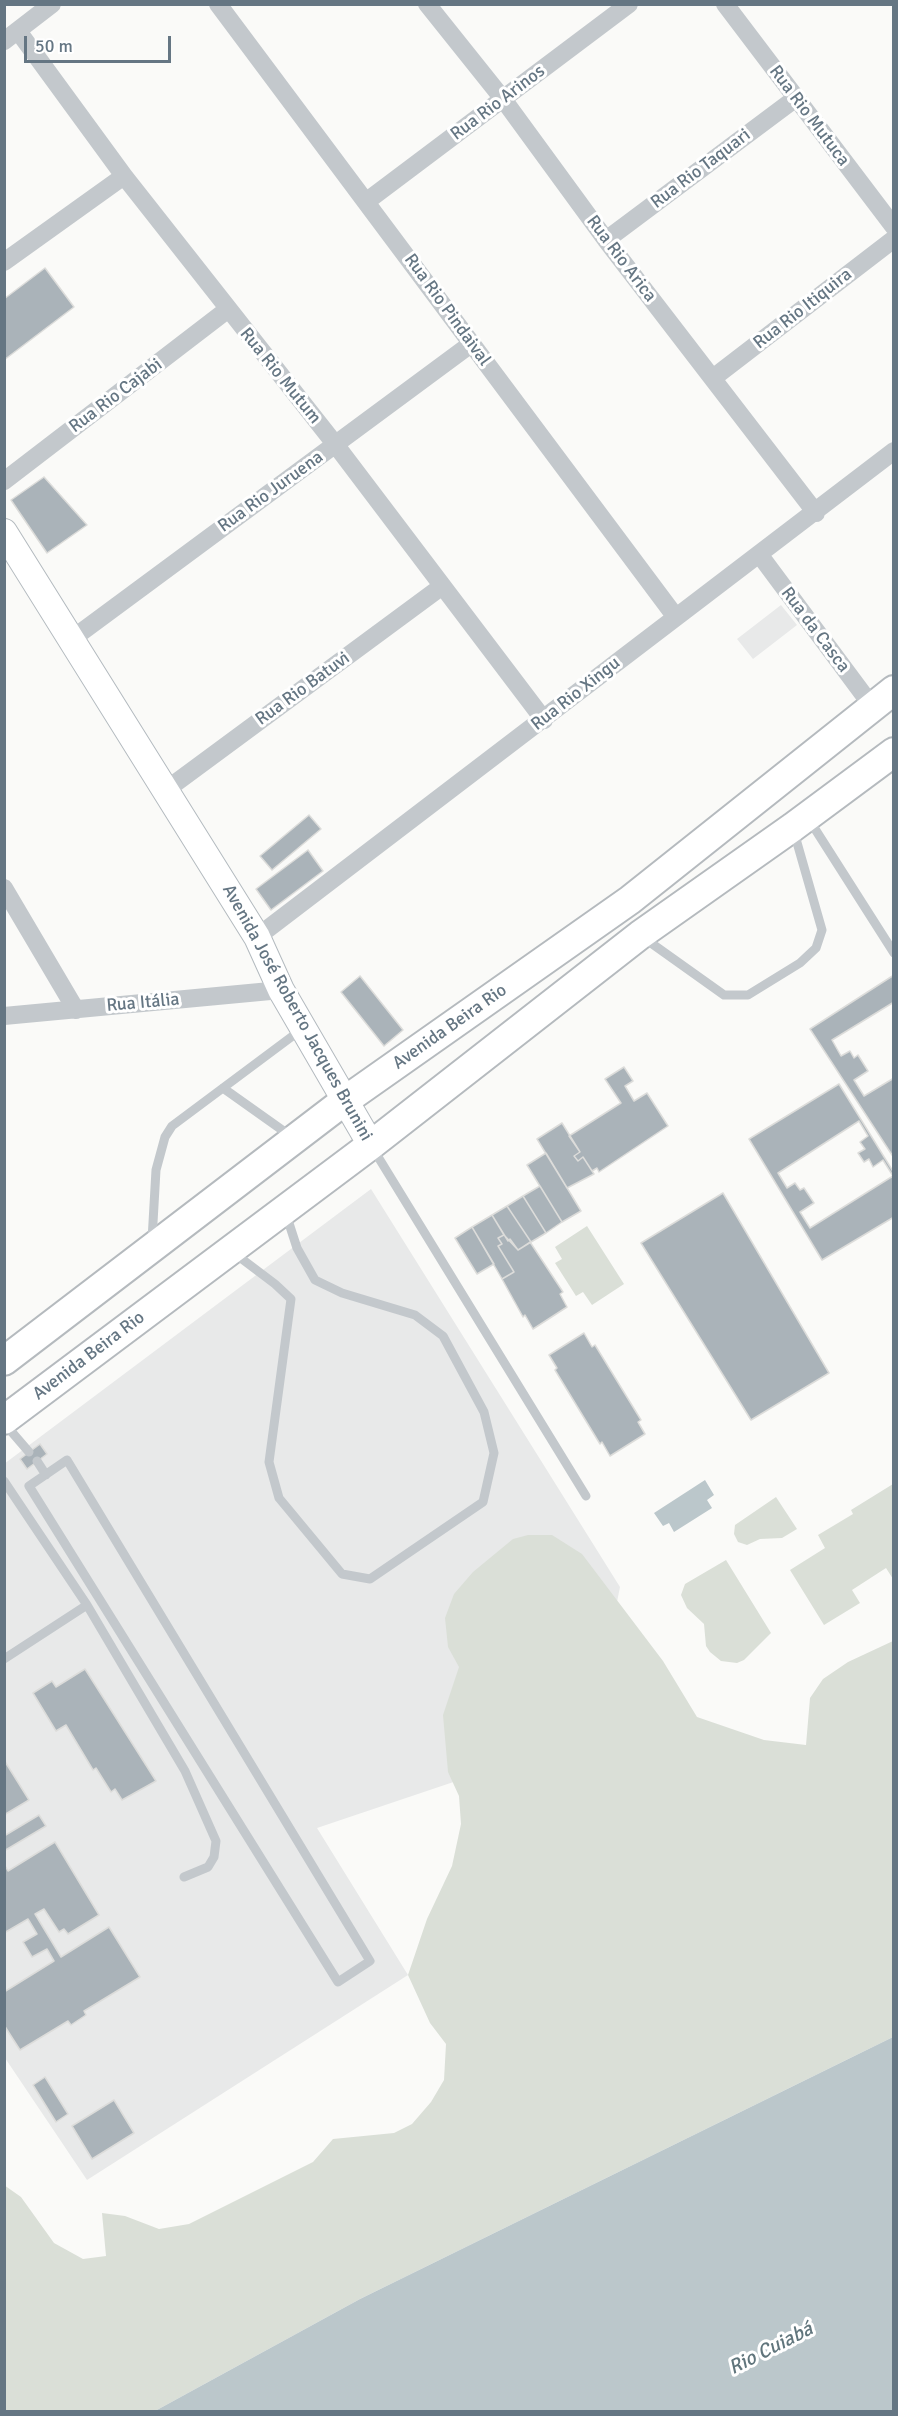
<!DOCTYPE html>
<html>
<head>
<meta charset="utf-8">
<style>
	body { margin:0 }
	#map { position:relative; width:898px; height:2416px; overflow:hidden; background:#fafaf8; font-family:Signika,sans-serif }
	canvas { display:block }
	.frame { position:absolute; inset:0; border:6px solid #657683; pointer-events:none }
	.scale { position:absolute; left:24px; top:36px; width:147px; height:27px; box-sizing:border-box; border:3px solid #657683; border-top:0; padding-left:8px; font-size:18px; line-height:21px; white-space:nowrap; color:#657683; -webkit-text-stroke:4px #fff; paint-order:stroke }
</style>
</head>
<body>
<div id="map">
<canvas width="898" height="2416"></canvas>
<div class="frame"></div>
<div class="scale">50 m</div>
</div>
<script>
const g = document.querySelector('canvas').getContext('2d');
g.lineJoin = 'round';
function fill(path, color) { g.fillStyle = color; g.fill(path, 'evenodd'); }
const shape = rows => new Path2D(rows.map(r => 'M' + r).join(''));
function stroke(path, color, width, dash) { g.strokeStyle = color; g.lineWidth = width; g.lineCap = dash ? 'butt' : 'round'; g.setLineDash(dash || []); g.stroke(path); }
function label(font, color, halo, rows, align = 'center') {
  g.font = font + ' Signika,sans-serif'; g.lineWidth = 6; g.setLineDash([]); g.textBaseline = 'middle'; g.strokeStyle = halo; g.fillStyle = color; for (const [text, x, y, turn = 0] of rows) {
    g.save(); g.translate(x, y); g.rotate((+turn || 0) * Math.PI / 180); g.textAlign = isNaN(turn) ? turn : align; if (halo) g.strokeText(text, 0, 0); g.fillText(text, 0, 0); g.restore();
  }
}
const built = shape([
	[781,605,797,625,753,659,737,639],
	[371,1189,620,1587,590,1736,317,1828,408,1975,87,2180,5,2058,4,1464]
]);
const green = shape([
	[587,1226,624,1284,592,1305,583,1292,576,1296,555,1263,562,1259,555,1247],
	[893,1484,893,1579,886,1568,852,1590,860,1603,824,1625,790,1570,825,1548,818,1535,853,1514,851,1510],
	[776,1497,797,1529,782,1538,760,1539,747,1545,738,1542,734,1534,735,1525],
	[528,1535,552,1535,582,1554,663,1661,697,1717,764,1740,806,1745,810,1698,823,1679,848,1662,893,1641,893,2037,360,2299,155,2411,5,2411,4,2185,21,2197,54,2243,83,2259,106,2256,102,2213,125,2216,159,2229,189,2224,313,2162,333,2139,394,2133,412,2124,431,2102,444,2080,446,2044,430,2023,408,1975,427,1919,452,1866,461,1824,459,1796,448,1772,443,1715,459,1667,448,1647,445,1618,454,1594,473,1572,513,1539],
	[726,1560,771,1633,744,1660,737,1663,721,1661,710,1652,706,1646,704,1624,687,1608,681,1595,685,1584]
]);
const water = shape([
	[705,1480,714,1495,707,1500,712,1508,674,1532,669,1523,663,1526,654,1513],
	[893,2037,893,2411,155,2411,360,2299]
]);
const building = shape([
	[45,268,74,307,4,360,4,299,45,268],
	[44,477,87,525,47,553,11,500,44,477],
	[309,815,321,829,272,870,260,856,309,815],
	[308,850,323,871,271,910,256,889,308,850],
	[894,975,894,1158,810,1029,894,975],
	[360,976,403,1030,384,1046,341,992,360,976],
	[894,1002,894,1078,864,1096,854,1080,868,1071,858,1055,854,1058,850,1051,841,1056,832,1040,894,1002],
	[624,1067,633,1081,625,1086,634,1101,647,1093,668,1126,599,1172,597,1168,592,1171,583,1157,578,1161,574,1156,580,1152,569,1136,621,1103,605,1079,624,1067],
	[839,1084,894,1173,894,1217,822,1260,749,1139,839,1084],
	[859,1121,868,1136,860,1142,865,1149,858,1153,864,1162,869,1159,873,1167,883,1160,893,1176,810,1228,800,1212,814,1203,804,1188,800,1190,795,1183,787,1188,778,1173,859,1121],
	[562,1123,580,1152,574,1156,578,1161,583,1157,594,1174,567,1188,537,1139,562,1123],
	[546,1153,581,1211,562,1222,527,1165,546,1153],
	[540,1186,562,1222,546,1233,523,1196,540,1186],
	[723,1193,829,1373,751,1420,641,1243,723,1193],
	[523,1196,546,1233,531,1242,507,1206,523,1196],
	[507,1206,531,1242,518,1250,510,1239,508,1241,492,1215,507,1206],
	[492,1215,504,1235,498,1238,502,1244,498,1246,514,1272,502,1279,472,1227,492,1215],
	[472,1227,494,1264,477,1274,455,1238,472,1227],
	[504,1235,518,1250,530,1242,563,1292,560,1294,567,1307,533,1329,525,1315,523,1317,502,1279,514,1272,498,1246,502,1244,498,1238,504,1235],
	[584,1333,592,1347,595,1345,641,1420,638,1422,645,1434,610,1456,602,1442,600,1444,555,1370,557,1368,549,1355,584,1333],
	[40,1444,47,1454,27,1469,20,1459,40,1444],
	[85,1669,156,1781,122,1800,115,1789,111,1792,96,1768,93,1770,66,1725,56,1731,33,1693,52,1681,56,1687,85,1669],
	[4,1760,29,1800,4,1815,4,1760],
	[39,1815,46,1826,4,1851,4,1836,39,1815],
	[55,1842,99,1915,68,1934,64,1929,59,1932,44,1909,35,1914,61,1957,109,1927,140,1977,84,2011,86,2015,71,2025,68,2021,20,2050,4,2025,4,1992,54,1961,47,1949,32,1957,23,1942,37,1934,28,1919,4,1933,4,1864,8,1871,55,1842],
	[45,2077,68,2114,56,2122,33,2085,45,2077],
	[114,2100,134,2133,92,2159,72,2126,114,2100]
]);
const lane = shape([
	[808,818,894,953],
	[644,938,724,995,748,995,800,963,816,948,822,930,794,832],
	[223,1088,292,1137],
	[372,1147,586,1496],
	[152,1240,156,1170,165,1137,172,1126,302,1029],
	[234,1253,275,1284,291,1299,269,1462,279,1498,342,1574,370,1579,483,1502,494,1453,484,1412,443,1336,415,1315,342,1293,315,1280,297,1248,286,1214],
	[4,1423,29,1452],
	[67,1460,370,1961,338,1982,29,1486,67,1460],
	[37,1461,46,1475],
	[4,1481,87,1605,185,1771,216,1841,214,1857,208,1867,184,1877],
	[4,1659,87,1605]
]);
const street = shape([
	[218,4,675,616],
	[427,4,503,99,606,240,816,513],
	[725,4,894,227],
	[18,31,124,176,335,444,544,720],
	[4,41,52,4],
	[367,201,629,4],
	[606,240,796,98],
	[4,262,124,176],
	[713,378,894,239],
	[4,481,227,310],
	[759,554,872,706],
	[72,639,471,344],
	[166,790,441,587],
	[4,888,76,1010],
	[257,937,894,451],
	[4,1016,281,990]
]);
const secondary = shape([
	[4,532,257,937,281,990,371,1145]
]);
const primary = shape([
	[4,1361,343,1102,630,900,894,690],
	[4,1420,371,1145,640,935,793,827,894,752]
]);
const streetNames = [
	["Rua Rio Arinos",498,103,-37],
	["Rua Rio Mutuca",809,116,53],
	["Rua Rio Taquari",701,169,-37],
	["Rua Rio Arica",621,259,53],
	["Rua Rio Itiquira",803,309,-38],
	["Rua Rio Pindaival",447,310,54],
	["Rua Rio Mutum",280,376,51],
	["Rua Rio Cajabi",116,396,-37],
	["Rua Rio Juruena",271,492,-36],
	["Rua da Casca",815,630,53],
	["Rua Rio Batuvi",303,689,-36],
	["Rua Rio Xingu",576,694,-38],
	["Rua Itália",143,1003,-5],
	["Avenida José Roberto Jacques Brunini",297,1013,61],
	["Avenida Beira Rio",450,1027,-35],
	["Avenida Beira Rio",89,1356,-37]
];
const waterNames = [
	["Rio Cuiabá",771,2349,-27]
];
fill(built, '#e8e9e9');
fill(green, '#dadfd7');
fill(water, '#bbc7cb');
fill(building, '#aab3b9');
stroke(building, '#dcdcda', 1.5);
stroke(secondary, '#b3babf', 28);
stroke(primary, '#b5babe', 32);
stroke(lane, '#c3c8cc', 9);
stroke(street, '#c3c8cc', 18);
stroke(secondary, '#fff', 26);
stroke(primary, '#fff', 28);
label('18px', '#657683', '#fff', streetNames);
label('italic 20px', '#60757c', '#fff', waterNames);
</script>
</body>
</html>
